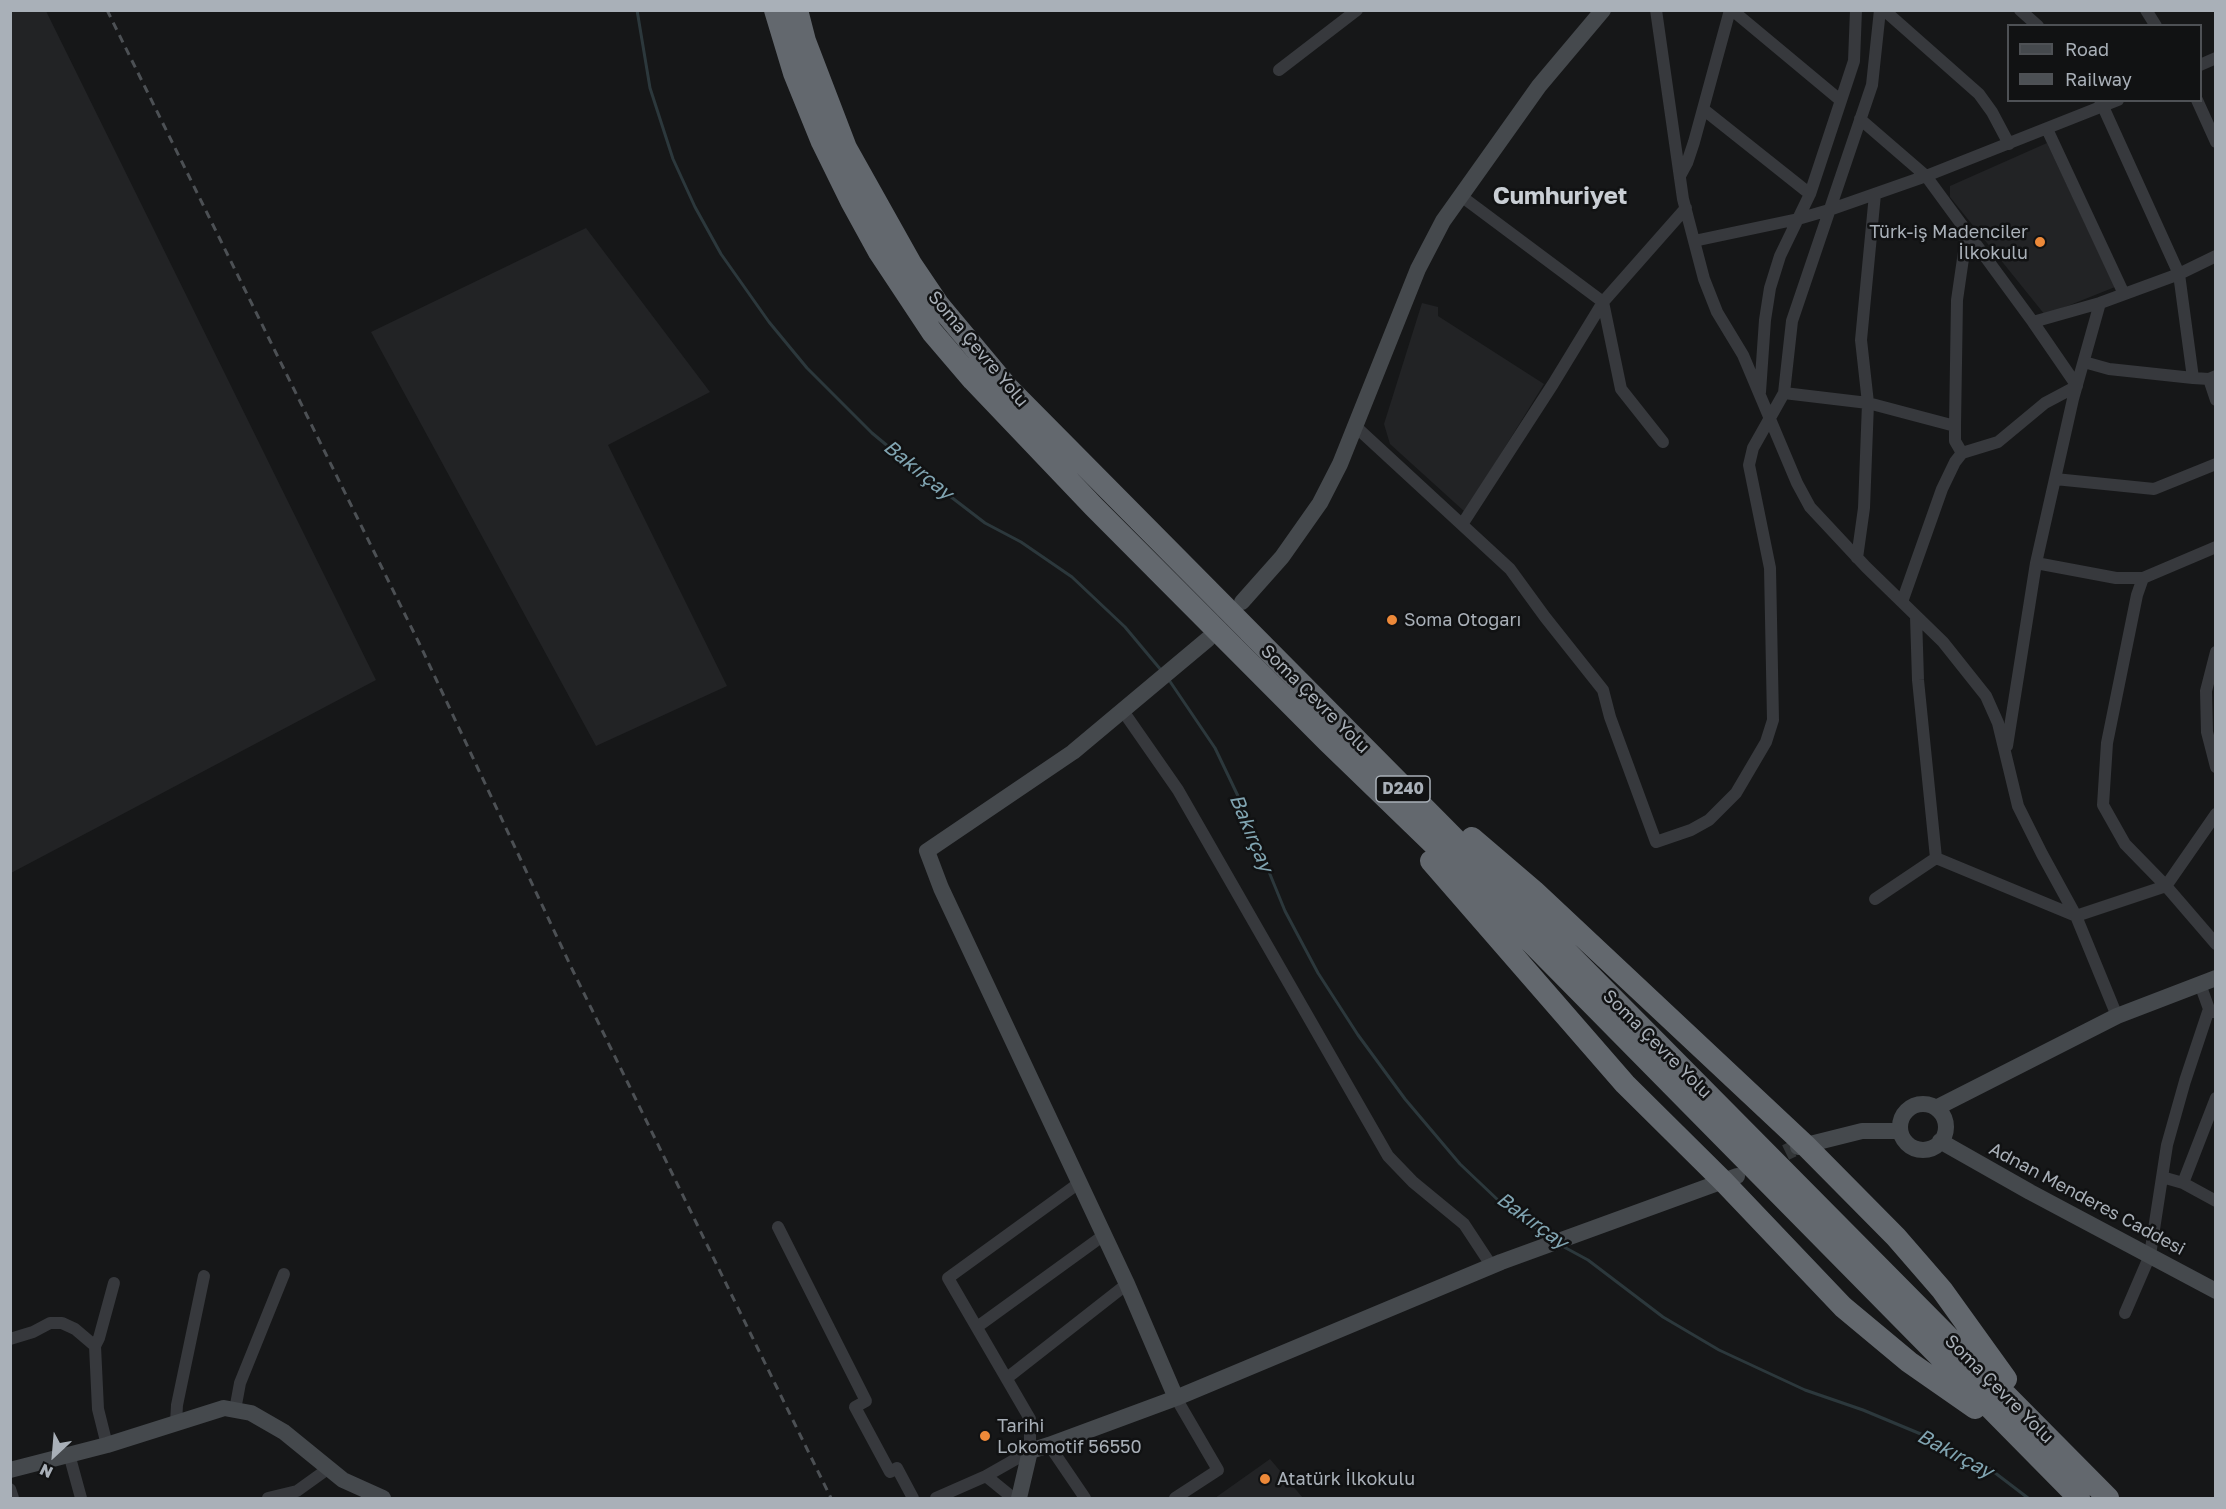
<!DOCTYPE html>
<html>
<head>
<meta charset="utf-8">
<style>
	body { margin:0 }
	#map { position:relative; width:2226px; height:1509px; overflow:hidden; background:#161718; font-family:"Golos Text",sans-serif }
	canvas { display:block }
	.frame { position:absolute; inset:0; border:12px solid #a9b0b8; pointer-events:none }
	.legend { position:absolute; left:2007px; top:24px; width:195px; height:78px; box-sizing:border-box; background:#111213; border:2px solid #4e5155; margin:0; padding:8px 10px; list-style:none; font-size:18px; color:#a9b0b8 }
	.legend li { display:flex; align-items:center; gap:12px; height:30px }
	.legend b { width:30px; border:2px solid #4e5155 }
	.north { position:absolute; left:24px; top:1425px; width:60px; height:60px; -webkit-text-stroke:4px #111213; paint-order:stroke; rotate:206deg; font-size:16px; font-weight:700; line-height:24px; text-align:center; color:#a9b0b8 }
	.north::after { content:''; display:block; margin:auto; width:21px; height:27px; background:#a9b0b8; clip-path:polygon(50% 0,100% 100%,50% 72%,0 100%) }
</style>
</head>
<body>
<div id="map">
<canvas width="2226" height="1509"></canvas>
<div class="frame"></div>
<ul class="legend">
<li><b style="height:8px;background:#45494d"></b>Road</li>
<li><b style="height:8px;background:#4c5054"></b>Railway</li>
</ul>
<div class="north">N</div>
</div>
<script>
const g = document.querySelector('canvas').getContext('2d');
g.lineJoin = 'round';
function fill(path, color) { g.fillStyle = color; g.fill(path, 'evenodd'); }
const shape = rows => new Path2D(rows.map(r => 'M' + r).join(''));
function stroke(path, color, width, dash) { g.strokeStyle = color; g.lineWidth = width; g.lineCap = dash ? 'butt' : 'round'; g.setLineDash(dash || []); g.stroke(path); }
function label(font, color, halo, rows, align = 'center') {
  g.font = font + ' "Golos Text",sans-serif'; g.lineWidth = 5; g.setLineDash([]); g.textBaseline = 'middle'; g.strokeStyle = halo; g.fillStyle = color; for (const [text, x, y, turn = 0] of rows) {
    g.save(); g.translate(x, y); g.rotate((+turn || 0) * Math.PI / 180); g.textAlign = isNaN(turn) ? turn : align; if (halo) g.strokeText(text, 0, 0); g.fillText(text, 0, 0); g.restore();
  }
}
const built = shape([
	[46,11,376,680,11,873,10,11],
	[2047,143,2115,287,2045,315,1950,197,1950,186],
	[586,228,710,392,608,445,727,686,596,746,371,332],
	[1422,303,1438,307,1438,316,1544,384,1465,512,1390,444,1384,424],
	[1270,1459,1303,1498,1215,1498]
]);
const stream = shape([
	[637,10,650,88,673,159,695,207,721,254,769,322,807,368,872,433,925,477,985,523,1021,542,1072,577,1125,627,1161,670],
	[1169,680,1215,748,1238,796,1285,911,1318,973,1358,1035,1405,1099,1460,1164,1499,1201,1551,1239],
	[1564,1247,1588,1260,1663,1317,1719,1350,1805,1390,1863,1410,1928,1437,1990,1469,2028,1498]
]);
const secondaryTunnel = shape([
	[1764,1163,1793,1149]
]);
const street = shape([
	[1656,10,1683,199,1704,279,1717,312,1743,355,1797,483,1810,507,1866,567,1943,642,1986,696,1998,723,2018,806,2042,854,2076,916,2117,1016],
	[1732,10,1840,100],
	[1884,10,1979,94,1992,112,2009,144],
	[2020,10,2038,26],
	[2146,10,2156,26],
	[2200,65,2216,58],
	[1279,70,1357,10],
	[2100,100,2179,274,2193,378],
	[2197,100,2216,142],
	[1703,109,1810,194],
	[1860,119,1926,176,2033,322,2077,386,2045,403,1998,442,1962,453,1955,462,1942,489,1902,602],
	[2047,129,2124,294],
	[1680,176,1687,163,1694,142,1730,10],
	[1461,196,1603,302,1621,389,1663,442],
	[1694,241,1798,219,1829,210,1926,176,2118,100],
	[2033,322,2100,303,2179,274,2216,256],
	[2084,362,2109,369,2193,378,2209,379,2216,376],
	[2209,379,2216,400],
	[1760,392,1765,320,1770,288,1780,256,1810,194,1854,61,1856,10],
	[1784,393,1868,403,1955,426],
	[1355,426,1510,569,1545,617,1603,690,1610,717,1656,842,1691,830,1709,820,1736,793,1766,742,1773,720,1770,568,1749,465,1753,448,1784,393,1792,321,1872,85,1880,10],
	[1962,453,1955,441,1955,426,1957,300,1967,231],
	[2055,479,2154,489,2216,464],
	[1463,523,1553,384,1603,302,1686,208],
	[2216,547,2143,578,2137,595,2107,743,2103,805,2125,844,2166,886,2216,944],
	[1857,558,1864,508,1868,403,1861,340,1875,194],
	[2036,563,2116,578,2143,578],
	[1916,616,1918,680,1936,858],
	[2216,652,2206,691,2207,732,2216,767],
	[1123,711,1178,790,1388,1156,1413,1182,1464,1224,1491,1265],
	[2007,746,2036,563,2073,399,2100,303],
	[1875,899,1936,858,2076,916,2166,886,2216,814],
	[2200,984,2209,1009,2214,1012],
	[2162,1177,2183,1183,2216,1201],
	[2183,1183,2216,1098],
	[778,1227,866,1401,855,1407,890,1472,897,1468,913,1498],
	[2125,1313,2150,1255,2167,1145,2185,1081,2209,1009],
	[977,1327,1104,1235],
	[10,1339,33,1332,50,1323,62,1323,75,1329,95,1346],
	[1007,1378,1127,1284],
	[235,1410,240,1383,284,1274],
	[176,1423,177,1405,204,1276],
	[107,1445,98,1409,95,1346,99,1338,114,1283],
	[1049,1445,1085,1498],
	[69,1454,81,1498],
	[10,1489,13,1498],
	[268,1498,297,1491,329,1468],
	[936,1498,986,1476],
	[1013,1498,986,1476,1030,1451,1030,1419,948,1278,1079,1183],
	[1175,1498,1218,1470,1176,1398]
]);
const secondary = shape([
	[1242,602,1282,557,1320,503,1340,464,1418,269,1443,221,1539,86,1603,10],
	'1900 1127a23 23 0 1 1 46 0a23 23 0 1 1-46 0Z',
	[1936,1108,2117,1016,2216,978],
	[1940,1141,2030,1192,2216,1291],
	[1798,1147,1862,1131,1900,1131],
	[1176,1398,1127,1284,941,888,927,851,1073,752,1208,639],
	[10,1470,107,1445,224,1408,251,1413,284,1432,343,1480,383,1498],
	[1019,1498,1030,1451,1049,1445,1176,1398,1501,1262,1737,1176]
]);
const highway = shape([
	[775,10,794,73,822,142,851,201,879,252,932,332,973,380,1094,507,1328,742,1446,856,2079,1498],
	[797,10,805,41,846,148,911,264,938,304,1009,389,2108,1498],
	[1472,838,1534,891,1805,1145,1896,1237,1942,1290,2006,1379],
	[1431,861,1625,1084,1723,1181,1843,1307,1909,1362,1975,1408]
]);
const rail = shape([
	[107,10,420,645,573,971,831,1498]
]);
const markers = [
	[2040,242,6,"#ed8939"],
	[1392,620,6,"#ed8939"],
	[985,1436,6,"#ed8939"],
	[1265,1479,6,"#ed8939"]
];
const shields = [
	[1403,789,54]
];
const shieldNames = [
	["D240",1403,789]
];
const poiNames = [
	["Türk-iş Madenciler",2028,232,"right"],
	["İlkokulu",2028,253,"right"],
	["Soma Otogarı",1404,620],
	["Tarihi",997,1426],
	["Lokomotif 56550",997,1447],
	["Atatürk İlkokulu",1277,1479]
];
const streetNames = [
	["Soma Çevre Yolu",978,349,50],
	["Soma Çevre Yolu",1315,699,45],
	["Soma Çevre Yolu",1657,1044,45],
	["Adnan Menderes Caddesi",2087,1199,28],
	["Soma Çevre Yolu",1999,1389,45]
];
const waterNames = [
	["Bakırçay",918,470,39],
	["Bakırçay",1251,833,67],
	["Bakırçay",1532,1221,36],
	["Bakırçay",1955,1454,28]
];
const districtNames = [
	["Cumhuriyet",1560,196]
];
fill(built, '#222325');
stroke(stream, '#2c383c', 3);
stroke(secondaryTunnel, '#333638', 16, [16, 8]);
stroke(street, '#37393d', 12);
stroke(secondary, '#45494d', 16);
stroke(highway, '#63686e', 22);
stroke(rail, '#4c5054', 3, [8, 6]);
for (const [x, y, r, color] of markers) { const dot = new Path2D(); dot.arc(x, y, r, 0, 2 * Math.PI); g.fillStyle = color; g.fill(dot); stroke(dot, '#111213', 2); }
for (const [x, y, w] of shields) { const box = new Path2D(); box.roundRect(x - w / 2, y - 13, w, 26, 4.5); g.fillStyle = '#111213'; g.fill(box); stroke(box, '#a9b0b8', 1.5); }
label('bold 16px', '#a9b0b8', null, shieldNames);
label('18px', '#a9b0b8', '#111213', poiNames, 'left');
label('18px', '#a9b0b8', '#111213', streetNames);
label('italic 20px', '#81a5b2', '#111213', waterNames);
label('bold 24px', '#c9ced4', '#111213', districtNames);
</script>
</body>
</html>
